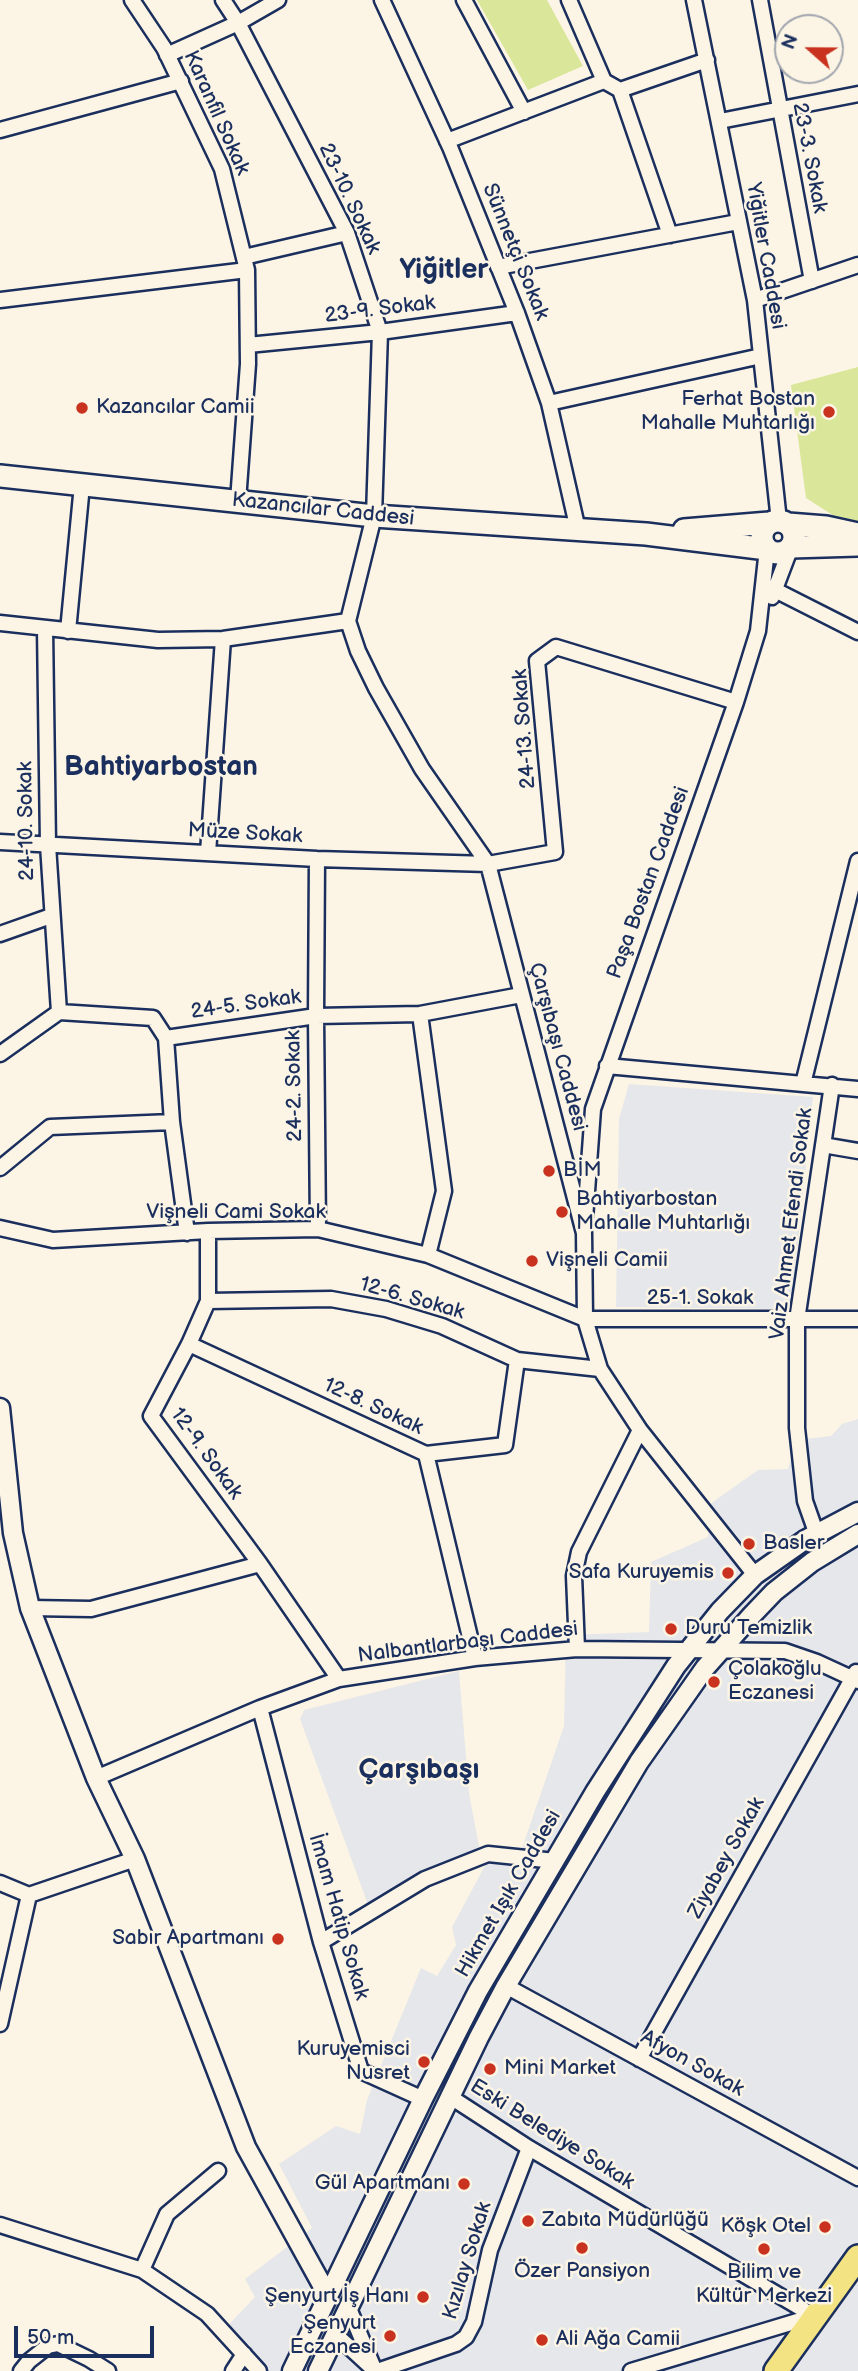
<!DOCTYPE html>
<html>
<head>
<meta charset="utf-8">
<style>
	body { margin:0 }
	#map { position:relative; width:858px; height:2371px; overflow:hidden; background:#fcf5e5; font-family:"Balsamiq Sans",sans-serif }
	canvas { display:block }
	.north { position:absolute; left:774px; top:14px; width:70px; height:70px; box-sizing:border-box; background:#fcf5e5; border:2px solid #a2a6af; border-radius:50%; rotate:291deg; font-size:19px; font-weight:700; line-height:28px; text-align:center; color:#1b2f5e }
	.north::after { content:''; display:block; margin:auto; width:24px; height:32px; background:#c8321e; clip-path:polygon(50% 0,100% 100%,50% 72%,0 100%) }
	.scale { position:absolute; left:14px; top:2326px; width:140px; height:32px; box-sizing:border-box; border:4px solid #1b2f5e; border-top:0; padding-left:9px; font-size:21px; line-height:24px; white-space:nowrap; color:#1b2f5e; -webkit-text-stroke:5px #fcf5e5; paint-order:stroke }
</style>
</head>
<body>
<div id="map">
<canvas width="858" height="2371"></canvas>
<div class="north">N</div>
<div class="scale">50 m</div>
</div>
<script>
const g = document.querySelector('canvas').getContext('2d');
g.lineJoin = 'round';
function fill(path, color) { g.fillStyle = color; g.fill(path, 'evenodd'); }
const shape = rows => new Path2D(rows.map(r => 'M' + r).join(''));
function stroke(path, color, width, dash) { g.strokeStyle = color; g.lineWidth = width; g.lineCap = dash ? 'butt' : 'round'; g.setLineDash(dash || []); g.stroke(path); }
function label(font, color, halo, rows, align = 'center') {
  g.font = font + ' "Balsamiq Sans",sans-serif'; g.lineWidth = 5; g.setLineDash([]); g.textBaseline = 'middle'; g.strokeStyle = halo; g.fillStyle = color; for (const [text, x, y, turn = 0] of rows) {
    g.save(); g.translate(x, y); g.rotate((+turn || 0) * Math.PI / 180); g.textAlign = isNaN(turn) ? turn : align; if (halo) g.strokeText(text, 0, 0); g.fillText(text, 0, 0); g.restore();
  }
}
const built = shape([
	[629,1084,813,1097,791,1309,616,1307,619,1119],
	[858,1419,858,2371,250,2371,218,2336,255,2297,245,2279,312,2228,279,2164,336,2126,360,2134,367,2100,421,1968,437,1976,456,1945,452,1927,494,1849,521,1851,564,1726,566,1635,649,1632,651,1562,708,1537,710,1504,758,1470,788,1469,796,1440,831,1436,842,1424],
	[459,1671,469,1793,479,1847,415,1879,370,1910,300,1719,304,1710]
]);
const green = shape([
	[477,0,547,0,583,66,528,90],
	[858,367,858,521,834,516,806,498,791,385]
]);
const minor = shape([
	[132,0,164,48,222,169,247,270,248,364,238,501],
	[223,0,238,23,347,233,380,332,374,516,348,621,358,651,376,688,422,769,488,864,584,1233,585,1319,600,1369,640,1430,755,1575],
	[382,0,450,147,517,313,549,403,578,530],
	[464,0,524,112],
	[569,0,604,81,620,90,670,235],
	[694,0,755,300,779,521],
	[760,0,812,281],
	[167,55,238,23,278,0],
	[620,90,707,60],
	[720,121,858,94],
	[0,130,181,81],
	[447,141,604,81],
	[244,257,347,233],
	[498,267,738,222],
	[0,300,247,270],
	[755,300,858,265],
	[248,345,380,332,517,313],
	[549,403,761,356],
	[775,590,858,632],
	[772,597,791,547],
	[0,623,158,640,223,639,348,621],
	[45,628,48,845,59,1012],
	[68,631,82,485],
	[0,842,317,859,488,864,555,852,537,661,556,647,736,702],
	[208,853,223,639],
	[317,859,316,1016,318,1229],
	[0,934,51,916],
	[420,1014,444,1191,428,1255],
	[166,1038,172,1122,187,1233],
	[0,1054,59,1012,153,1018,166,1038,316,1016,420,1014,521,995],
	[607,1066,858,1089],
	[803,1084,858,861],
	[823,1145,858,1151],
	[0,1168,50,1127,172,1122],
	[585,1219,593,1109,736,702,758,631,767,549],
	[0,1228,53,1240,208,1231,318,1229,428,1255,585,1319,858,1319],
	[208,1231,208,1301,189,1344,151,1416,260,1564,339,1679],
	[208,1301,331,1299,386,1309,442,1326,517,1360,600,1369],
	[189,1344,426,1454,475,1658],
	[426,1454,505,1445,517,1360],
	[817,1535,805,1501,797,1428,797,1320,832,1085],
	[30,1608,91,1609,260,1564],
	[577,1649,574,1576,579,1552,640,1430],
	[260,1708,321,1942,361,2071,423,2099],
	[96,1778,260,1708,339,1679,475,1658,577,1649,785,1651,817,1662,858,1681],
	[0,1883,29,1895,135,1859],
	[321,1942,425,1879,488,1854,555,1861],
	[506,1986,858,2178],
	[0,2024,29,1895],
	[639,2059,856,1672],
	[449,2096,529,2148,814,2316],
	[0,2225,142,2270,207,2314,259,2371],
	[142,2270,167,2214,218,2171],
	[348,2306,375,2371],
	[335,2334,372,2368],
	[21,2371,29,2361,48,2346,58,2344,89,2359,108,2371],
	[233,2371,244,2354],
	[377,2371,456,2344,466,2337,474,2322,490,2250,529,2148],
	[631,2371,814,2316]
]);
const tertiary = shape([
	[0,1408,13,1533,30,1608,96,1778,135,1859,246,2147,327,2294],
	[292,2371,423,2099,478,1991,595,1792,676,1666,720,1611,755,1575,805,1540,858,1512],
	[318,2371,479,2037,506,1986,639,1762,705,1668,752,1615,774,1592,812,1562,858,1534]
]);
const secondary = shape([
	[0,476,374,516,646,534,767,549],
	'762 537a16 16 0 1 1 32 0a16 16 0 1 1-32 0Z',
	[788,524,826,527,858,534],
	[684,530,769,523],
	[791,547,858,545]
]);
const primary = shape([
	[776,2371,858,2257]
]);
const markers = [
	[82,408,7,"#c8321e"],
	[829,412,7,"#c8321e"],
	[549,1171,7,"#c8321e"],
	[562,1212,7,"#c8321e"],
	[532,1261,7,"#c8321e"],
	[749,1544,7,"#c8321e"],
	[728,1573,7,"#c8321e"],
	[671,1629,7,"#c8321e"],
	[714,1682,7,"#c8321e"],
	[278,1939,7,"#c8321e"],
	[424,2062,7,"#c8321e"],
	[490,2069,7,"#c8321e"],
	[464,2184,7,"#c8321e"],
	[528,2221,7,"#c8321e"],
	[825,2227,7,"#c8321e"],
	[582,2248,7,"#c8321e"],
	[764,2249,7,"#c8321e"],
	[423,2297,7,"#c8321e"],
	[390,2336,7,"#c8321e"],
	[542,2340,7,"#c8321e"]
];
const streetNames = [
	["Karanfil Sokak",216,113,66],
	["23-3. Sokak",809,158,79],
	["23-10. Sokak",349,199,65],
	["Sünnetçi Sokak",515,252,68],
	["Yiğitler Caddesi",765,256,80],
	["23-9. Sokak",380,310,-7],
	["Kazancılar Caddesi",323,510,6],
	["24-13. Sokak",525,729,-94],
	["24-10. Sokak",27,821,-91],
	["Müze Sokak",245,834,3],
	["Paşa Bostan Caddesi",649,883,-70],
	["24-5. Sokak",246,1005,-8],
	["Çarşıbaşı Caddesi",557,1047,75],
	["24-2. Sokak",295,1086,-91],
	["Vişneli Cami Sokak",236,1213],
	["Vaiz Ahmet Efendi Sokak",792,1224,-83],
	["12-6. Sokak",412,1299,16],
	["25-1. Sokak",700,1299],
	["12-8. Sokak",373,1407,25],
	["12-9. Sokak",206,1454,54],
	["Nalbantlarbaşı Caddesi",468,1643,-7],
	["Ziyabey Sokak",727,1858,-61],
	["Hikmet Işık Caddesi",509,1894,-60],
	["İmam Hatip Sokak",338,1917,74],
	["Afyon Sokak",692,2064,29],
	["Eski Belediye Sokak",552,2135,32],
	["Kızılay Sokak",468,2261,-73]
];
const poiNames = [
	["Ferhat Bostan",815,400,"right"],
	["Mahalle Muhtarlığı",815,424,"right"],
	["Kazancılar Camii",96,408],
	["BİM",563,1171],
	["Bahtiyarbostan",576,1200],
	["Mahalle Muhtarlığı",576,1224],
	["Vişneli Camii",546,1261],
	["Basler",763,1544],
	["Safa Kuruyemis",714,1573,"right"],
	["Duru Temizlik",685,1629],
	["Çolakoğlu",728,1670],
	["Eczanesi",728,1694],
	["Sabır Apartmanı",264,1939,"right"],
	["Kuruyemisci",410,2050,"right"],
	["Nusret",410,2074,"right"],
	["Mini Market",504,2069],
	["Gül Apartmanı",450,2184,"right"],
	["Zabıta Müdürlüğü",542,2221],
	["Köşk Otel",811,2227,"right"],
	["Özer Pansiyon",582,2272,"center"],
	["Bilim ve",764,2273,"center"],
	["Kültür Merkezi",764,2297,"center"],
	["Şenyurt İş Hanı",409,2297,"right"],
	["Şenyurt",376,2324,"right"],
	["Eczanesi",376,2348,"right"],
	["Ali Ağa Camii",556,2340]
];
const districtNames = [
	["Yiğitler",444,271],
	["Bahtiyarbostan",161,768],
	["Çarşıbaşı",419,1771]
];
fill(built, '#e6e7ea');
fill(green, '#dae79a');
stroke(minor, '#1b2f5e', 19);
stroke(tertiary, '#1b2f5e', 23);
stroke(secondary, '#1b2f5e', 26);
stroke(primary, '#1b2f5e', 28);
stroke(minor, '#fcf5e5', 14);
stroke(tertiary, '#fcf5e5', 18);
stroke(secondary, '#fcf5e5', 21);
stroke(primary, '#f4e382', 23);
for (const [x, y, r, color] of markers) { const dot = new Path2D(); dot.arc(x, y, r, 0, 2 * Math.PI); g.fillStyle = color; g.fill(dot); stroke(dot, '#fcf5e5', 2.5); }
label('21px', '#1b2f5e', '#fcf5e5', streetNames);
label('21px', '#1b2f5e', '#fcf5e5', poiNames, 'left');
label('bold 28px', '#1b2f5e', '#fcf5e5', districtNames);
</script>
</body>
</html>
